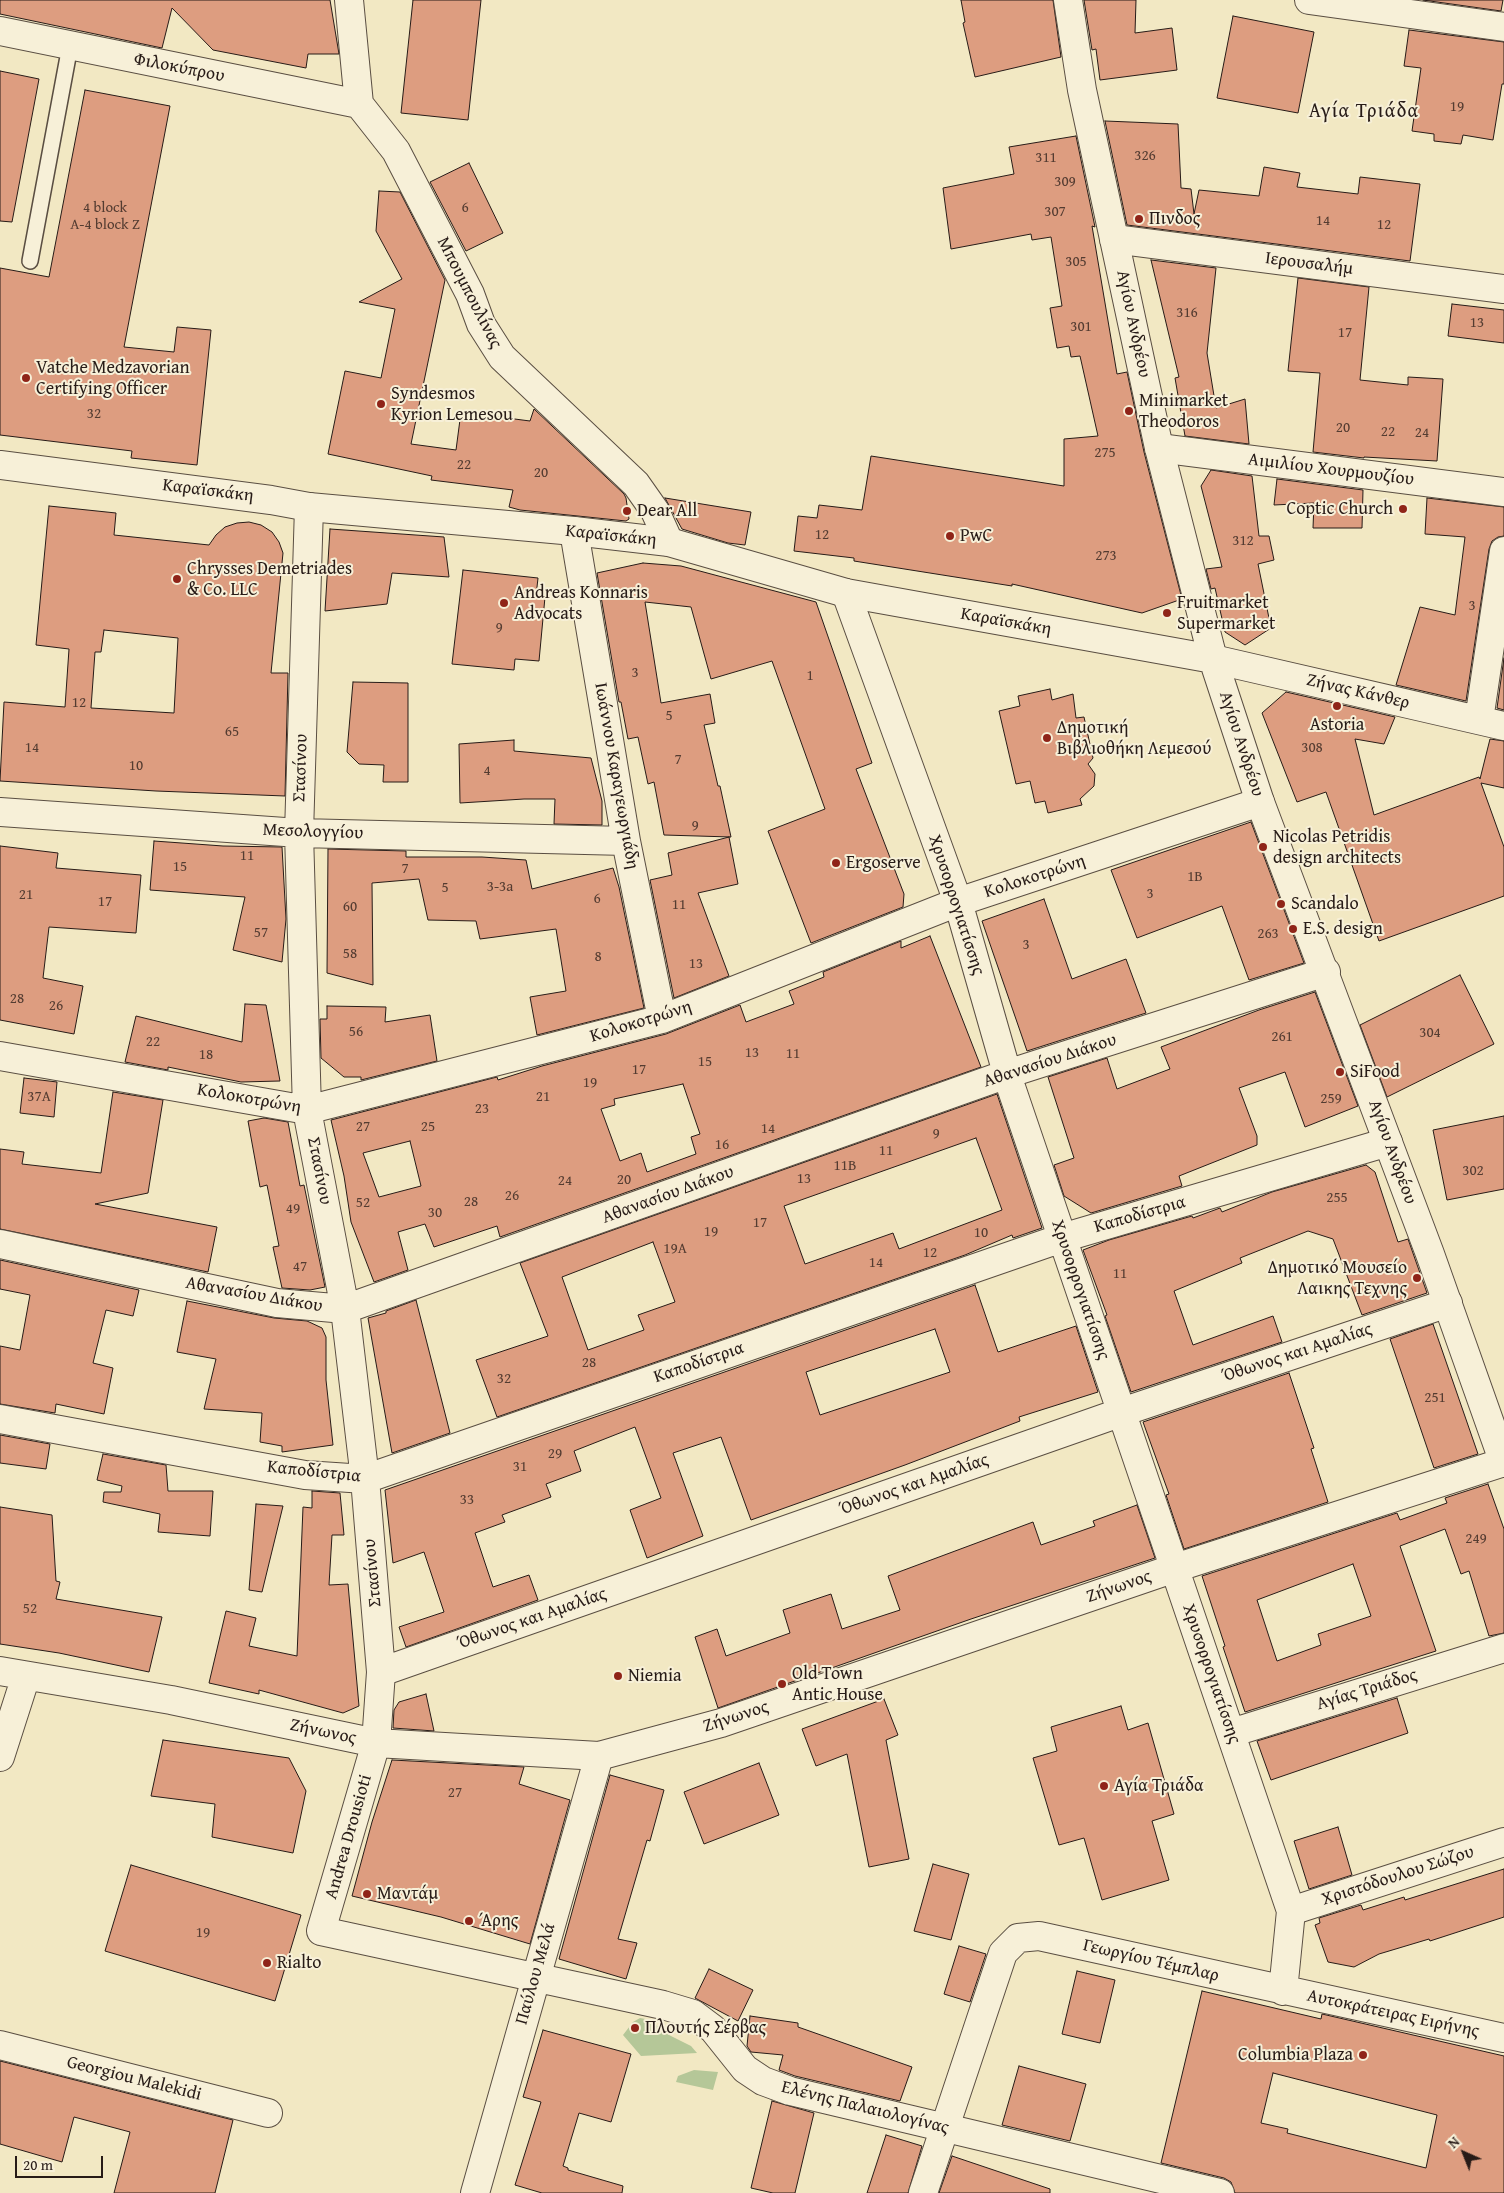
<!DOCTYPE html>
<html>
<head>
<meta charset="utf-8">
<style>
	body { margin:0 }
	#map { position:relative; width:1504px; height:2193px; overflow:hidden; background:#f2e8c3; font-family:"Gentium Book Plus",serif }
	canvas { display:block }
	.north { position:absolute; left:1439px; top:2128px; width:50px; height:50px; -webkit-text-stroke:4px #f7f0d8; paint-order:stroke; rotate:316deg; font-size:14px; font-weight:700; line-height:20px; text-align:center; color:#271b17 }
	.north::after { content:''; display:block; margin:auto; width:18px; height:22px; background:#271b17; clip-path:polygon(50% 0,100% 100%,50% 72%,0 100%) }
	.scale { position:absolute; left:15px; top:2156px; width:88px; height:22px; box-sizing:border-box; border:2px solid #271b17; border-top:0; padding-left:6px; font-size:15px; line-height:18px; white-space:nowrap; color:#271b17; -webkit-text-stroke:4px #f7f0d8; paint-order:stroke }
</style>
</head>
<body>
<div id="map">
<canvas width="1504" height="2193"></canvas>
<div class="north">N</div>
<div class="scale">20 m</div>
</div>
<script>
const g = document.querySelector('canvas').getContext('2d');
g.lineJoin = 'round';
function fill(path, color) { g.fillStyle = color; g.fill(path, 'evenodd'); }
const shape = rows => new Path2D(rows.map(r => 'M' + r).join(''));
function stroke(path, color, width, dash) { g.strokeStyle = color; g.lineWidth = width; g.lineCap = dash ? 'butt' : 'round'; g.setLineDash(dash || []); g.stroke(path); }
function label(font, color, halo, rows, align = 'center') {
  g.font = font + ' "Gentium Book Plus",serif'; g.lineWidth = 4; g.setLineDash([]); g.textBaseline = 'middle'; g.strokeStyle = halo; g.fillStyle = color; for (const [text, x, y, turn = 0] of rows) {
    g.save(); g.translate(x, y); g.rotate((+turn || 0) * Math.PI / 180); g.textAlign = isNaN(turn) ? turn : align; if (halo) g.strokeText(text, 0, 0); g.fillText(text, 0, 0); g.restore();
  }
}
const green = shape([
	[640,2018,651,2020,665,2033,691,2046,697,2053,641,2056,623,2035,633,2022],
	[694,2070,718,2072,713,2090,676,2082,678,2076]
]);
const building = shape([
	[0,0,330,0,339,54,308,54,306,68,213,50,172,8,162,48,0,14,0,0],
	[413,0,481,0,468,120,401,113,413,0],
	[961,0,1053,0,1061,57,975,77,963,23,965,22,961,0],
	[1084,0,1136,0,1135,33,1172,28,1177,70,1100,80,1096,49,1092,50,1084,0],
	[1423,0,1503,0,1501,11,1423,0],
	[1233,16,1314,32,1298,113,1217,98,1233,16],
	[1409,30,1504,42,1504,84,1502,84,1493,140,1463,135,1461,144,1434,141,1434,134,1412,131,1421,68,1404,66,1409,30],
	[0,71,39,79,12,222,0,221,0,71],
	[85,90,170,106,124,347,174,352,177,327,211,330,197,465,131,458,132,451,0,435,0,268,49,277,85,90],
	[1105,121,1178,124,1181,188,1191,189,1194,214,1199,190,1259,196,1264,167,1300,173,1297,187,1358,194,1360,177,1420,184,1410,261,1127,225,1105,121],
	[1076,136,1095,227,1092,226,1117,374,1127,372,1144,452,1182,599,1142,613,1012,584,1012,586,854,561,854,558,794,551,798,516,817,518,819,505,862,510,871,456,1064,486,1064,439,1098,436,1080,356,1071,357,1069,346,1057,348,1050,308,1062,306,1051,237,1032,240,1031,234,951,249,943,188,1014,174,1009,147,1076,136],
	[469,163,503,233,466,251,430,182,469,163],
	[379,191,400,192,445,280,411,444,456,450,461,412,530,421,534,409,624,494,626,498,629,519,626,521,520,510,509,507,513,490,431,480,432,476,328,454,345,371,381,378,395,309,359,302,402,279,376,231,379,191],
	[1151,260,1216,268,1207,353,1216,408,1245,399,1249,444,1185,436,1175,378,1179,377,1151,260],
	[1298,278,1369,287,1360,380,1408,385,1408,377,1443,379,1437,461,1364,457,1364,458,1313,452,1320,373,1288,371,1298,278],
	[1452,304,1504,310,1504,343,1448,336,1452,304],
	[1211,470,1252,476,1259,536,1269,536,1274,560,1258,564,1271,628,1245,645,1225,632,1215,588,1211,589,1206,569,1222,567,1201,486,1211,470],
	[1277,479,1363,490,1362,528,1313,528,1314,503,1274,505,1277,479],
	[665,498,751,512,745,545,728,543,682,529,665,498],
	[1427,498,1504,507,1504,536,1498,537,1492,541,1489,549,1466,701,1396,685,1420,607,1455,615,1465,537,1425,534,1427,498],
	[49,506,116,513,114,535,209,545,216,535,225,527,237,523,249,522,261,525,272,532,279,542,283,553,271,673,288,673,285,796,156,791,0,781,4,702,65,707,69,649,36,645,49,506],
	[104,630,178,638,174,713,91,708,95,652,101,652,104,630],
	[330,529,444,537,449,577,392,573,387,604,325,611,330,529],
	[643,563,681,566,816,602,872,763,856,769,904,894,903,907,811,943,768,831,825,809,772,661,711,679,691,607,645,602,661,703,710,694,715,723,704,725,718,786,720,786,731,837,664,835,654,782,648,784,638,737,628,739,621,702,619,702,597,573,643,563],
	[463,570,538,578,536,596,545,597,539,661,515,659,514,670,452,664,463,570],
	[1504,658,1504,710,1497,708,1504,658],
	[353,682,408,683,408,782,383,782,384,765,359,764,347,752,353,682],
	[1050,689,1052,700,1073,694,1076,718,1084,717,1093,758,1088,764,1095,774,1094,786,1080,799,1082,805,1048,813,1045,801,1035,803,1030,781,1016,784,999,711,1020,706,1018,696,1050,689],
	[1286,692,1395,717,1384,744,1355,739,1374,815,1479,777,1480,779,1490,739,1504,741,1504,788,1481,783,1504,847,1504,896,1379,941,1326,792,1297,802,1262,713,1286,692],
	[514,740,514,751,591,758,602,801,602,825,554,824,555,799,524,799,460,803,459,744,514,740],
	[1251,822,1304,963,1249,980,1222,906,1137,938,1111,870,1251,822],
	[729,837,738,884,698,893,729,976,674,998,650,880,672,875,668,853,729,837],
	[154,841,223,846,282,847,286,919,282,962,233,950,245,897,150,890,154,841],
	[0,846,58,853,56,868,141,875,136,933,49,927,43,978,83,986,74,1034,0,1020,0,846],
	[328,849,406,851,406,857,482,857,526,860,532,889,613,868,619,887,644,1008,537,1035,530,997,566,991,556,929,480,939,476,921,428,920,419,879,372,883,373,985,327,973,328,849],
	[1044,899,1072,979,1126,959,1146,1013,1027,1051,982,921,1044,899],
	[930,936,981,1067,500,1237,497,1226,434,1247,425,1224,398,1232,408,1270,374,1282,351,1222,344,1176,331,1120,497,1077,498,1080,542,1066,666,1034,740,1005,746,1022,794,1004,789,991,824,977,823,972,901,941,901,948,930,936],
	[683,1084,700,1134,691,1137,696,1154,647,1172,641,1153,620,1161,601,1109,615,1105,614,1099,683,1084],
	[410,1141,421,1186,379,1197,363,1153,410,1141],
	[1460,975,1494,1044,1387,1097,1360,1025,1460,975],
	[1315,992,1358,1106,1305,1127,1285,1072,1239,1088,1257,1136,1257,1145,1179,1176,1182,1186,1091,1213,1064,1196,1054,1165,1074,1158,1048,1077,1107,1058,1117,1089,1170,1069,1161,1047,1259,1010,1315,992],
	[245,1004,266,1005,280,1081,241,1082,168,1067,168,1070,125,1062,136,1016,242,1042,245,1004],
	[327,1006,386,1007,385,1022,430,1015,437,1061,361,1080,361,1077,344,1077,321,1058,320,1019,327,1019,327,1006],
	[24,1078,57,1082,54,1117,20,1113,24,1078],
	[113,1092,163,1100,148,1193,95,1204,217,1227,208,1272,0,1229,0,1149,24,1152,22,1164,101,1173,113,1092],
	[997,1094,1042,1228,1013,1238,1012,1235,965,1255,497,1417,476,1360,548,1336,520,1263,997,1094],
	[976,1138,1002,1210,899,1249,893,1233,805,1264,784,1206,976,1138],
	[653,1242,675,1302,638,1315,644,1330,588,1350,562,1277,653,1242],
	[1504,1116,1504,1189,1447,1200,1433,1130,1504,1116],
	[264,1118,288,1122,300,1186,304,1185,325,1287,310,1290,282,1288,273,1247,279,1246,267,1185,260,1187,248,1121,264,1118],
	[1366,1165,1375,1172,1398,1242,1408,1239,1427,1293,1362,1315,1333,1239,1308,1231,1240,1258,1242,1263,1174,1291,1193,1345,1273,1316,1282,1342,1131,1392,1105,1316,1107,1315,1083,1250,1109,1240,1192,1216,1193,1218,1220,1208,1222,1212,1272,1192,1366,1165],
	[0,1260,139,1290,133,1316,106,1310,93,1363,113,1368,104,1414,56,1404,55,1413,0,1404,0,1346,20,1350,30,1295,0,1289,0,1260],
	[975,1285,998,1352,1076,1326,1098,1392,1019,1417,1020,1421,905,1465,751,1520,721,1437,673,1453,703,1536,647,1558,630,1510,661,1498,635,1427,574,1451,581,1471,546,1484,551,1497,502,1515,505,1522,475,1533,493,1587,529,1575,538,1600,406,1647,399,1627,444,1612,424,1552,393,1563,385,1490,975,1285],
	[935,1329,950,1372,820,1415,806,1372,935,1329],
	[416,1300,450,1433,392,1453,368,1318,386,1313,386,1311,416,1300],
	[187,1301,274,1318,307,1321,322,1328,326,1337,326,1380,333,1445,282,1452,282,1446,260,1442,262,1413,204,1409,216,1359,177,1352,187,1301],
	[1433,1324,1478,1454,1434,1468,1390,1339,1433,1324],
	[1289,1373,1314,1448,1311,1449,1328,1502,1184,1549,1166,1495,1169,1494,1143,1422,1289,1373],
	[0,1435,50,1444,46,1469,0,1463,0,1435],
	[103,1454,166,1465,168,1491,213,1491,210,1536,158,1532,160,1514,103,1502,104,1492,121,1492,122,1486,97,1480,103,1454],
	[1488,1484,1504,1529,1504,1633,1489,1636,1469,1571,1461,1574,1445,1529,1400,1546,1436,1651,1245,1712,1223,1647,1225,1646,1202,1576,1397,1513,1400,1520,1447,1503,1445,1498,1488,1484],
	[1353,1564,1371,1616,1318,1634,1321,1645,1277,1661,1257,1600,1353,1564],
	[312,1491,340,1493,344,1535,332,1535,329,1585,348,1584,359,1706,343,1713,259,1690,259,1694,209,1683,226,1611,256,1618,249,1646,297,1656,303,1507,312,1508,312,1491],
	[256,1504,283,1506,262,1592,249,1590,256,1504],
	[1137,1505,1155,1558,971,1619,718,1708,695,1637,717,1629,726,1656,790,1633,783,1610,831,1594,842,1629,900,1610,888,1576,1033,1522,1041,1545,1095,1526,1093,1521,1137,1505],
	[0,1507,52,1515,56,1581,60,1582,56,1599,162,1617,149,1672,59,1653,0,1644,0,1507],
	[426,1694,434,1731,393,1728,394,1710,399,1702,426,1694],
	[1397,1698,1408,1733,1271,1780,1257,1741,1397,1698],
	[884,1699,898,1735,886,1740,909,1859,869,1867,847,1754,816,1766,802,1729,884,1699],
	[1121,1706,1128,1730,1148,1723,1174,1814,1152,1821,1169,1880,1102,1900,1084,1838,1059,1845,1033,1758,1057,1751,1051,1727,1121,1706],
	[163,1740,289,1758,306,1791,293,1853,212,1837,215,1804,151,1796,163,1740],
	[392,1760,524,1767,519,1784,570,1800,530,1944,441,1917,352,1896,372,1822,392,1760],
	[759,1763,779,1815,704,1844,684,1792,759,1763],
	[610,1775,664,1790,650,1841,647,1840,618,1939,637,1943,626,1979,559,1959,610,1775],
	[1338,1827,1352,1875,1309,1889,1294,1841,1338,1827],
	[933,1864,969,1874,951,1940,914,1931,933,1864],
	[131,1865,301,1915,275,2001,105,1951,131,1865],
	[1504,1869,1504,1917,1430,1941,1429,1939,1379,1954,1354,1967,1328,1962,1315,1925,1320,1923,1319,1918,1361,1905,1363,1910,1404,1897,1405,1900,1504,1869],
	[959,1946,986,1954,970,2002,944,1994,959,1946],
	[709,1969,753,1990,738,2021,695,1998,709,1969],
	[1077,1971,1115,1980,1100,2043,1062,2034,1077,1971],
	[1202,1991,1321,2019,1322,2014,1504,2056,1504,2193,1235,2193,1231,2182,1224,2178,1161,2163,1202,1991],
	[1273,2073,1437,2115,1426,2168,1287,2133,1288,2129,1261,2123,1273,2073],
	[750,2016,798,2023,798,2027,912,2067,900,2101,795,2076,779,2070,783,2055,751,2052,747,2046,750,2016],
	[543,2030,631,2054,611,2122,579,2113,563,2166,568,2168,568,2170,623,2186,622,2193,542,2193,515,2185,541,2102,523,2097,543,2030],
	[0,2061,233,2120,215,2193,114,2193,130,2132,74,2117,62,2162,0,2144,0,2061],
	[1019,2066,1086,2084,1070,2141,1002,2125,1019,2066],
	[772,2101,814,2113,795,2193,773,2193,751,2188,772,2101],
	[886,2135,922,2146,908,2193,867,2193,886,2135],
	[952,2156,1050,2189,1050,2193,939,2193,952,2156]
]);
const service = shape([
	[30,261,70,46]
]);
const minor = shape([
	[349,0,359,104,396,151,470,294,481,324,502,357,636,484,655,511,669,542],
	[1309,0,1504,27],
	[0,31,359,104],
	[1114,239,1504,289],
	[1159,448,1504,492],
	[309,507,299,833,307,1110,345,1309,365,1479,381,1672,376,1743,321,1931,663,2005,693,2014,713,2029,745,2069,763,2081,790,2091,1220,2193],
	[574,531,626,841,662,1019],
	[846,593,958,902,1011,1087,1291,1911,1283,1991],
	[1213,659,1504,726],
	[1479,720,1504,551],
	[0,812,299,833,626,841],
	[0,1056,307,1110,662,1019,958,902,1260,802],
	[0,1244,277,1303,345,1309,1007,1074,1326,972],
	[0,1419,305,1475,365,1479,1062,1238,1388,1142],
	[0,1671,171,1700,376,1743,599,1756,721,1723,1175,1568,1504,1462],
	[381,1672,1122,1412,1448,1303],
	[1231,1733,1504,1648],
	[0,1757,26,1676],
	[1291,1911,1504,1842],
	[0,2045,268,2113],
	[475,2193,599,1756],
	[923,2193,1003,1953,1018,1938,1039,1936,1504,2038]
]);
const tertiary = shape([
	[1068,0,1082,90,1159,448,1213,659,1260,802,1430,1254,1504,1463],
	[0,465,271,500,309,507,574,531,669,542,846,593,1213,659]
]);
const markers = [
	[1139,219,5,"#8f2418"],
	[26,378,5,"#8f2418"],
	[381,404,5,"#8f2418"],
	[1129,411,5,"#8f2418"],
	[1403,509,5,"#8f2418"],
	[627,511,5,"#8f2418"],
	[950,536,5,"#8f2418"],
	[177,579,5,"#8f2418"],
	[504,603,5,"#8f2418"],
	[1167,613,5,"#8f2418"],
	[1337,706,5,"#8f2418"],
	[1047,738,5,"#8f2418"],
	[1263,847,5,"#8f2418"],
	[836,863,5,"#8f2418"],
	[1281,904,5,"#8f2418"],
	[1293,929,5,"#8f2418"],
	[1340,1072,5,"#8f2418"],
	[1417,1278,5,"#8f2418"],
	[618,1676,5,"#8f2418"],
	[782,1684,5,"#8f2418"],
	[1104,1786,5,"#8f2418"],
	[367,1894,5,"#8f2418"],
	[469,1921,5,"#8f2418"],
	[267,1963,5,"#8f2418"],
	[635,2028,5,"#8f2418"],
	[1363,2055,5,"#8f2418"]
];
const numberNames = [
	["19",1457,107],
	["326",1145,156],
	["311",1046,158],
	["309",1065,182],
	["4 block",105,208],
	["A-4 block Z",105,225],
	["6",465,208],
	["307",1055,212],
	["14",1323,221],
	["12",1384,225],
	["305",1076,262],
	["316",1187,313],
	["13",1477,323],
	["301",1081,327],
	["17",1345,333],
	["32",94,414],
	["20",1343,428],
	["22",1388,432],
	["24",1422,433],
	["275",1105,453],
	["22",464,465],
	["20",541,473],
	["12",822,535],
	["312",1243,541],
	["273",1106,556],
	["3",1472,606],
	["9",499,628],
	["3",635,673],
	["1",810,676],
	["12",79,703],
	["5",669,716],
	["65",232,732],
	["14",32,748],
	["308",1312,748],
	["7",678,760],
	["10",136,766],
	["4",487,771],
	["9",695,826],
	["11",247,856],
	["15",180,867],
	["7",405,869],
	["1B",1195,877],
	["3-3a",500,887],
	["5",445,888],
	["3",1150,894],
	["21",26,895],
	["6",597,899],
	["17",105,902],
	["11",679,905],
	["60",350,907],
	["57",261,933],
	["263",1268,934],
	["3",1026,945],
	["58",350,954],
	["8",598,957],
	["13",696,964],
	["28",17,999],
	["26",56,1006],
	["56",356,1032],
	["304",1430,1033],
	["261",1282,1037],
	["22",153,1042],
	["13",752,1053],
	["11",793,1054],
	["18",206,1055],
	["15",705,1062],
	["17",639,1070],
	["19",590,1083],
	["37A",39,1097],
	["21",543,1097],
	["259",1331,1099],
	["23",482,1109],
	["27",363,1127],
	["25",428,1127],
	["14",768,1129],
	["9",936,1134],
	["16",722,1145],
	["11",886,1151],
	["11B",845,1166],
	["302",1473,1171],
	["13",804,1179],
	["20",624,1180],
	["24",565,1181],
	["26",512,1196],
	["255",1337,1198],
	["28",471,1202],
	["52",363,1203],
	["49",293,1209],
	["30",435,1213],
	["17",760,1223],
	["19",711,1232],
	["10",981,1233],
	["19A",675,1249],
	["12",930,1253],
	["14",876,1263],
	["47",300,1267],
	["11",1120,1274],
	["28",589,1363],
	["32",504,1379],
	["251",1435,1398],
	["29",555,1454],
	["31",520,1467],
	["33",467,1500],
	["249",1476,1539],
	["52",30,1609],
	["27",455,1793],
	["19",203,1933]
];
const streetNames = [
	["Φιλοκύπρου",179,68,11],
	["Ιερουσαλήμ",1309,264,7],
	["Μπουμπουλίνας",469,293,63],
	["Αγίου Ανδρέου",1133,324,78],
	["Αιμιλίου Χουρμουζίου",1331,470,7],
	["Καραϊσκάκη",208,491,7],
	["Καραϊσκάκη",611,536,6],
	["Καραϊσκάκη",1006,622,10],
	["Ζήνας Κάνθερ",1358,692,13],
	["Αγίου Ανδρέου",1241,744,72],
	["Στασίνου",301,768,-88],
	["Ιωάννου Καραγεωργιάδη",616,776,80],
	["Μεσολογγίου",313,832,2],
	["Κολοκοτρώνη",1035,877,-18],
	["Χρυσορρογιατίσσης",956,905,72],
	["Κολοκοτρώνη",641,1022,-17],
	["Αθανασίου Διάκου",1050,1061,-18],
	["Κολοκοτρώνη",249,1099,10],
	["Αγίου Ανδρέου",1392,1152,70],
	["Στασίνου",319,1171,79],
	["Αθανασίου Διάκου",668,1195,-20],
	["Καποδίστρια",1140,1215,-16],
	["Χρυσορρογιατίσσης",1080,1290,71],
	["Αθανασίου Διάκου",254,1295,10],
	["Όθωνος και Αμαλίας",1297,1353,-18],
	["Καποδίστρια",699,1363,-19],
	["Καποδίστρια",314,1472,6],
	["Όθωνος και Αμαλίας",914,1485,-19],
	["Στασίνου",373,1573,-95],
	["Ζήνωνος",1119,1587,-19],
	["Όθωνος και Αμαλίας",532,1619,-19],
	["Χρυσορρογιατίσσης",1211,1674,71],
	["Αγίας Τριάδος",1367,1690,-17],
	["Ζήνωνος",736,1717,-18],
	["Ζήνωνος",323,1732,12],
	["Andrea Drousioti",349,1837,-74],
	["Χριστόδουλου Σώζου",1398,1876,-18],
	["Γεωργίου Τέμπλαρ",1151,1961,13],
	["Παύλου Μελά",536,1974,-74],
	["Αυτοκράτειρας Ειρήνης",1393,2014,12],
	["Georgiou Malekidi",134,2079,14],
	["Ελένης Παλαιολογίνας",865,2108,14]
];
const poiNames = [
	["Πινδος",1149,219],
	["Vatche Medzavorian",36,368],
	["Certifying Officer",36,389],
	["Syndesmos",391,394],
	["Kyrion Lemesou",391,415],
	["Minimarket",1139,401],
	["Theodoros",1139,422],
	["Coptic Church",1393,509,"right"],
	["Dear All",637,511],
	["PwC",960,536],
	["Chrysses Demetriades",187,569],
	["& Co. LLC",187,590],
	["Andreas Konnaris",514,593],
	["Advocats",514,614],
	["Fruitmarket",1177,603],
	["Supermarket",1177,624],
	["Astoria",1337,725,"center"],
	["Δημοτική",1057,728],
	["Βιβλιοθήκη Λεμεσού",1057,749],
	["Nicolas Petridis",1273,837],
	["design architects",1273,858],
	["Ergoserve",846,863],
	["Scandalo",1291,904],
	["E.S. design",1303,929],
	["SiFood",1350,1072],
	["Δημοτικό Μουσείο",1407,1268,"right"],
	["Λαικης Τεχνης",1407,1289,"right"],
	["Old Town",792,1674],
	["Antic House",792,1695],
	["Niemia",628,1676],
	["Αγία Τριάδα",1114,1786],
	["Μαντάμ",377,1894],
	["Άρης",479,1921],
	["Rialto",277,1963],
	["Πλουτής Σέρβας",645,2028],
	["Columbia Plaza",1353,2055,"right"]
];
const quarterNames = [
	["Αγία Τριάδα",1364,112]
];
fill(green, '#b5c798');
fill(building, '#dd9d80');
stroke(building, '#271b17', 1);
stroke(service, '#5a4e42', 18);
stroke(minor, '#5a4e42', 30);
stroke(tertiary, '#5a4e42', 30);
stroke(service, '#f7f0d8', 15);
stroke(minor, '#f7f0d8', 28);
stroke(tertiary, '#f7f0d8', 28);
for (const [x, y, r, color] of markers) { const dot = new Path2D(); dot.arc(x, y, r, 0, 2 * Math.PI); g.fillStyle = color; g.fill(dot); stroke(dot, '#f7f0d8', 2); }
label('15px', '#543c31', null, numberNames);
label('18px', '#271b17', '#f7f0d8', streetNames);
label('18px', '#271b17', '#f7f0d8', poiNames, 'left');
g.letterSpacing = '1px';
label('20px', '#271b17', '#f7f0d8', quarterNames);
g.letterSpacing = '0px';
</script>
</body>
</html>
